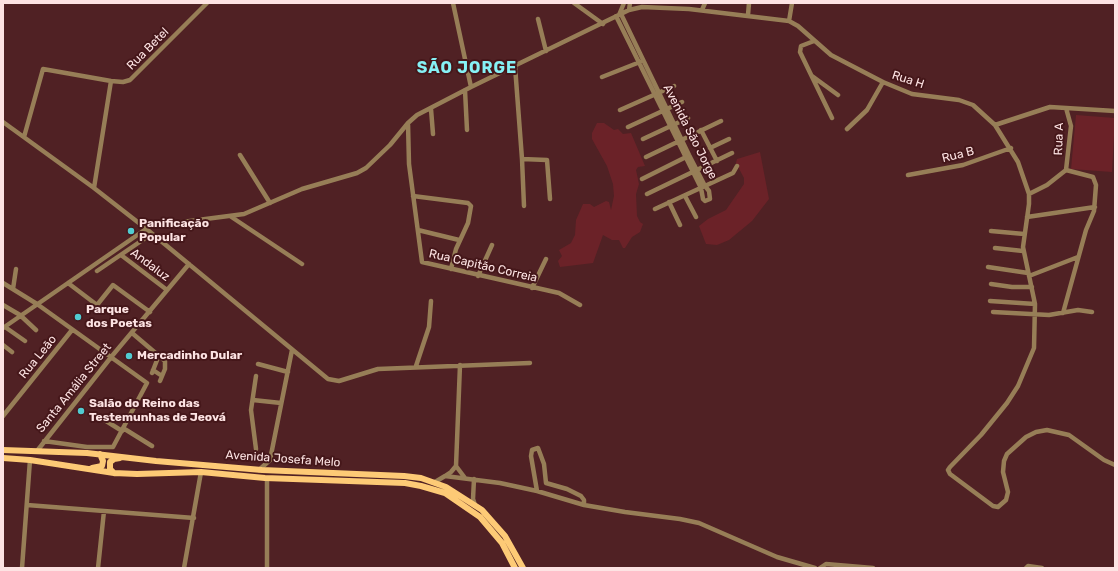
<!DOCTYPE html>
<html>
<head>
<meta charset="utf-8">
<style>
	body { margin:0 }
	#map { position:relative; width:1118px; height:571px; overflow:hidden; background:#502124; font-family:Rubik,sans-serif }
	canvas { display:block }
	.frame { position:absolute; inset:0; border:4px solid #fde3e3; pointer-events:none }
</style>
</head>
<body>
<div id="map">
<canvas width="1118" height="571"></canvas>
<div class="frame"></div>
</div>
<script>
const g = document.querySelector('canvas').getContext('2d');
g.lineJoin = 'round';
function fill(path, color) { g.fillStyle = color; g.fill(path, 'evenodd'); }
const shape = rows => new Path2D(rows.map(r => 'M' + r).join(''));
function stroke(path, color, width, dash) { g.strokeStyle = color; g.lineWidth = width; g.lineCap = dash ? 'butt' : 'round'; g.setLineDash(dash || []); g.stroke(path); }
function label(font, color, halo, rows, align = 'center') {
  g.font = font + ' Rubik,sans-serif'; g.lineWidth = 4; g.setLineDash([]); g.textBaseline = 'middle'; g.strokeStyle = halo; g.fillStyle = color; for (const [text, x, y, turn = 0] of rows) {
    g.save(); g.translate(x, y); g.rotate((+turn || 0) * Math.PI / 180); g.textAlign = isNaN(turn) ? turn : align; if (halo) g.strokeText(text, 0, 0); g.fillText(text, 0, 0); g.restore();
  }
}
const green = shape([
	[1076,115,1115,118,1112,172,1071,169],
	[597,123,604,123,614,130,618,129,623,134,631,133,645,166,638,167,636,170,639,184,636,194,637,216,640,222,643,224,640,232,632,237,625,248,623,248,619,240,612,240,603,235,593,263,560,267,558,261,562,256,559,250,571,243,575,235,576,220,583,204,590,204,594,207,606,201,609,202,611,210,614,196,613,184,607,166,592,139,592,133],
	[760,152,769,199,752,221,729,240,717,245,706,244,699,226,708,219,726,210,744,184,744,178,736,163,737,159]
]);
const minor = shape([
	[453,3,471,87],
	[574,3,603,24],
	[629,10,630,3],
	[702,10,705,3],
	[619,15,624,3],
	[748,15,749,3],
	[616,16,701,188,703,199,705,201,710,199,709,191,705,186,689,155,621,14],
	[538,19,546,51],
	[789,21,792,3],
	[814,41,801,46,800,52,832,118],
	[515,66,522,159,524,206],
	[812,76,838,95],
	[602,77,640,62],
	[465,90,467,130],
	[431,109,433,134],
	[620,110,674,86],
	[3,122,94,188,144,227,328,379,339,381,378,369,530,363],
	[408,123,409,164,422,262,559,293,580,305],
	[995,125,1050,107,1115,111],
	[628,127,682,102],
	[847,129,867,110,883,82],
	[701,130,717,161],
	[24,137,43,69,111,81,123,82,130,80,207,3],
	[643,139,688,118],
	[710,148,729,139],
	[240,155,270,203],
	[646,157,721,121],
	[522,159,547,160,550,199],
	[1066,170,1071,126,1066,108],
	[908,175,963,165,1011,148],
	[642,179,688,156],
	[94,188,111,81],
	[647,194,732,153],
	[1029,194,1047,185,1066,170],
	[413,196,468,203,471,206,468,223,456,249,451,269],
	[685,196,696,217],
	[669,202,680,225],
	[655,209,733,173,737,166],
	[230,216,302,264],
	[1027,217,1095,207],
	[144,227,244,214,302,189,357,173,366,168,390,145,408,123,417,115,471,87,629,10,642,7,689,9,789,21,798,26,831,55,883,82,912,94,959,100,973,105,995,125,1018,162,1029,194,1029,204,1023,247,1035,304,1034,348,1018,386,1007,403,981,435,950,467,948,470,950,474,993,506,998,507,1006,500,1008,492,1003,472,1004,461,1007,454,1026,437,1036,432,1047,430,1069,435,1104,460,1115,465],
	[418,230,459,240],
	[991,231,1024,234],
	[995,248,1023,251],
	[121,255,167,290],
	[988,267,1028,273],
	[97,271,144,239],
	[478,276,492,245],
	[1029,276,1078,257],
	[3,283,37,304,147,383,113,447,87,447,44,441],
	[68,283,97,305,113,285,150,312],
	[991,284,1012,287,1032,287],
	[532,288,546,259],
	[13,289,16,269],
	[990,301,1035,304],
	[3,305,20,315,36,330],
	[993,312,1049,315,1078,310,1092,312],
	[1063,313,1086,230,1094,211,1096,185,1093,177,1066,170],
	[5,327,25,341],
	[3,328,146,229],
	[132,333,165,361,165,369,160,381],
	[3,345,12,352],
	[258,364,288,372],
	[460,365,456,466,465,478],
	[416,366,429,327,431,301],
	[153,370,162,376],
	[152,373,159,355],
	[253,400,281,403],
	[95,414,122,431],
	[3,416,72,330],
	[123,428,152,446],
	[256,449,251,410,256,376],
	[37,451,112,356,189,264],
	[259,470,270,460,292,350],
	[445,476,451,472,456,466],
	[474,479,473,499,475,505],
	[435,482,445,476,500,483,537,491,584,505,625,512,680,519,699,523,777,557,815,568],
	[537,491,531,456,532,450,538,448,544,464,546,483,567,489,581,496,584,500,584,505],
	[27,505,194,518],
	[22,568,30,460],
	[98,568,104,511],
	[184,568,201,472],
	[267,568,267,478],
	[820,568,826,564,873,568],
	[1026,568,1028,566,1042,568]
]);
const major = shape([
	[3,450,87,453,156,461,262,470,404,476,421,478,446,487,482,510,505,536,523,568],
	[3,458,30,460,114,473,137,474,201,472,265,478,405,483,421,486,445,493,480,517,502,543,515,568],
	[92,468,102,466,103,461,100,454],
	[114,473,110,469,110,462,114,459,120,458]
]);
const markers = [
	[131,231,4,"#51ccd1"],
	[78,317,4,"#51ccd1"],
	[129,356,4,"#51ccd1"],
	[81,411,4,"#51ccd1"]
];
const streetNames = [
	["Rua Betel",148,49,-45],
	["Rua H",908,80,18],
	["Avenida São Jorge",690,132,63],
	["Rua A",1059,139,-88],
	["Rua B",958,155,-14],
	["Andaluz",150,265,37],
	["Rua Capitão Correia",483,266,13],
	["Rua Leão",38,357,-51],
	["Santa Amália Street",74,388,-51],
	["Avenida Josefa Melo",283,459,4]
];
const poiNames = [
	["Panificação",139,224],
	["Popular",139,238],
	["Parque",86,310],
	["dos Poetas",86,324],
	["Mercadinho Dular",137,356],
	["Salão do Reino das",89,404],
	["Testemunhas de Jeová",89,418]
];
const districtNames = [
	["SÃO JORGE",467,68]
];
fill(green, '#6b2228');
stroke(minor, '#977e57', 4.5);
stroke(major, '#fdca76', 6);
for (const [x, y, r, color] of markers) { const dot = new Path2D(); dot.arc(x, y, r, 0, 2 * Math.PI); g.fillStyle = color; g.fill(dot); stroke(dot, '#45171a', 1.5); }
label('12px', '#fde3e3', '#45171a', streetNames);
label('bold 12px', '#fde3e3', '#45171a', poiNames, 'left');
g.letterSpacing = '1px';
label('bold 16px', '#86f1f5', '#45171a', districtNames);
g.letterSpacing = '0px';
</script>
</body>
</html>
